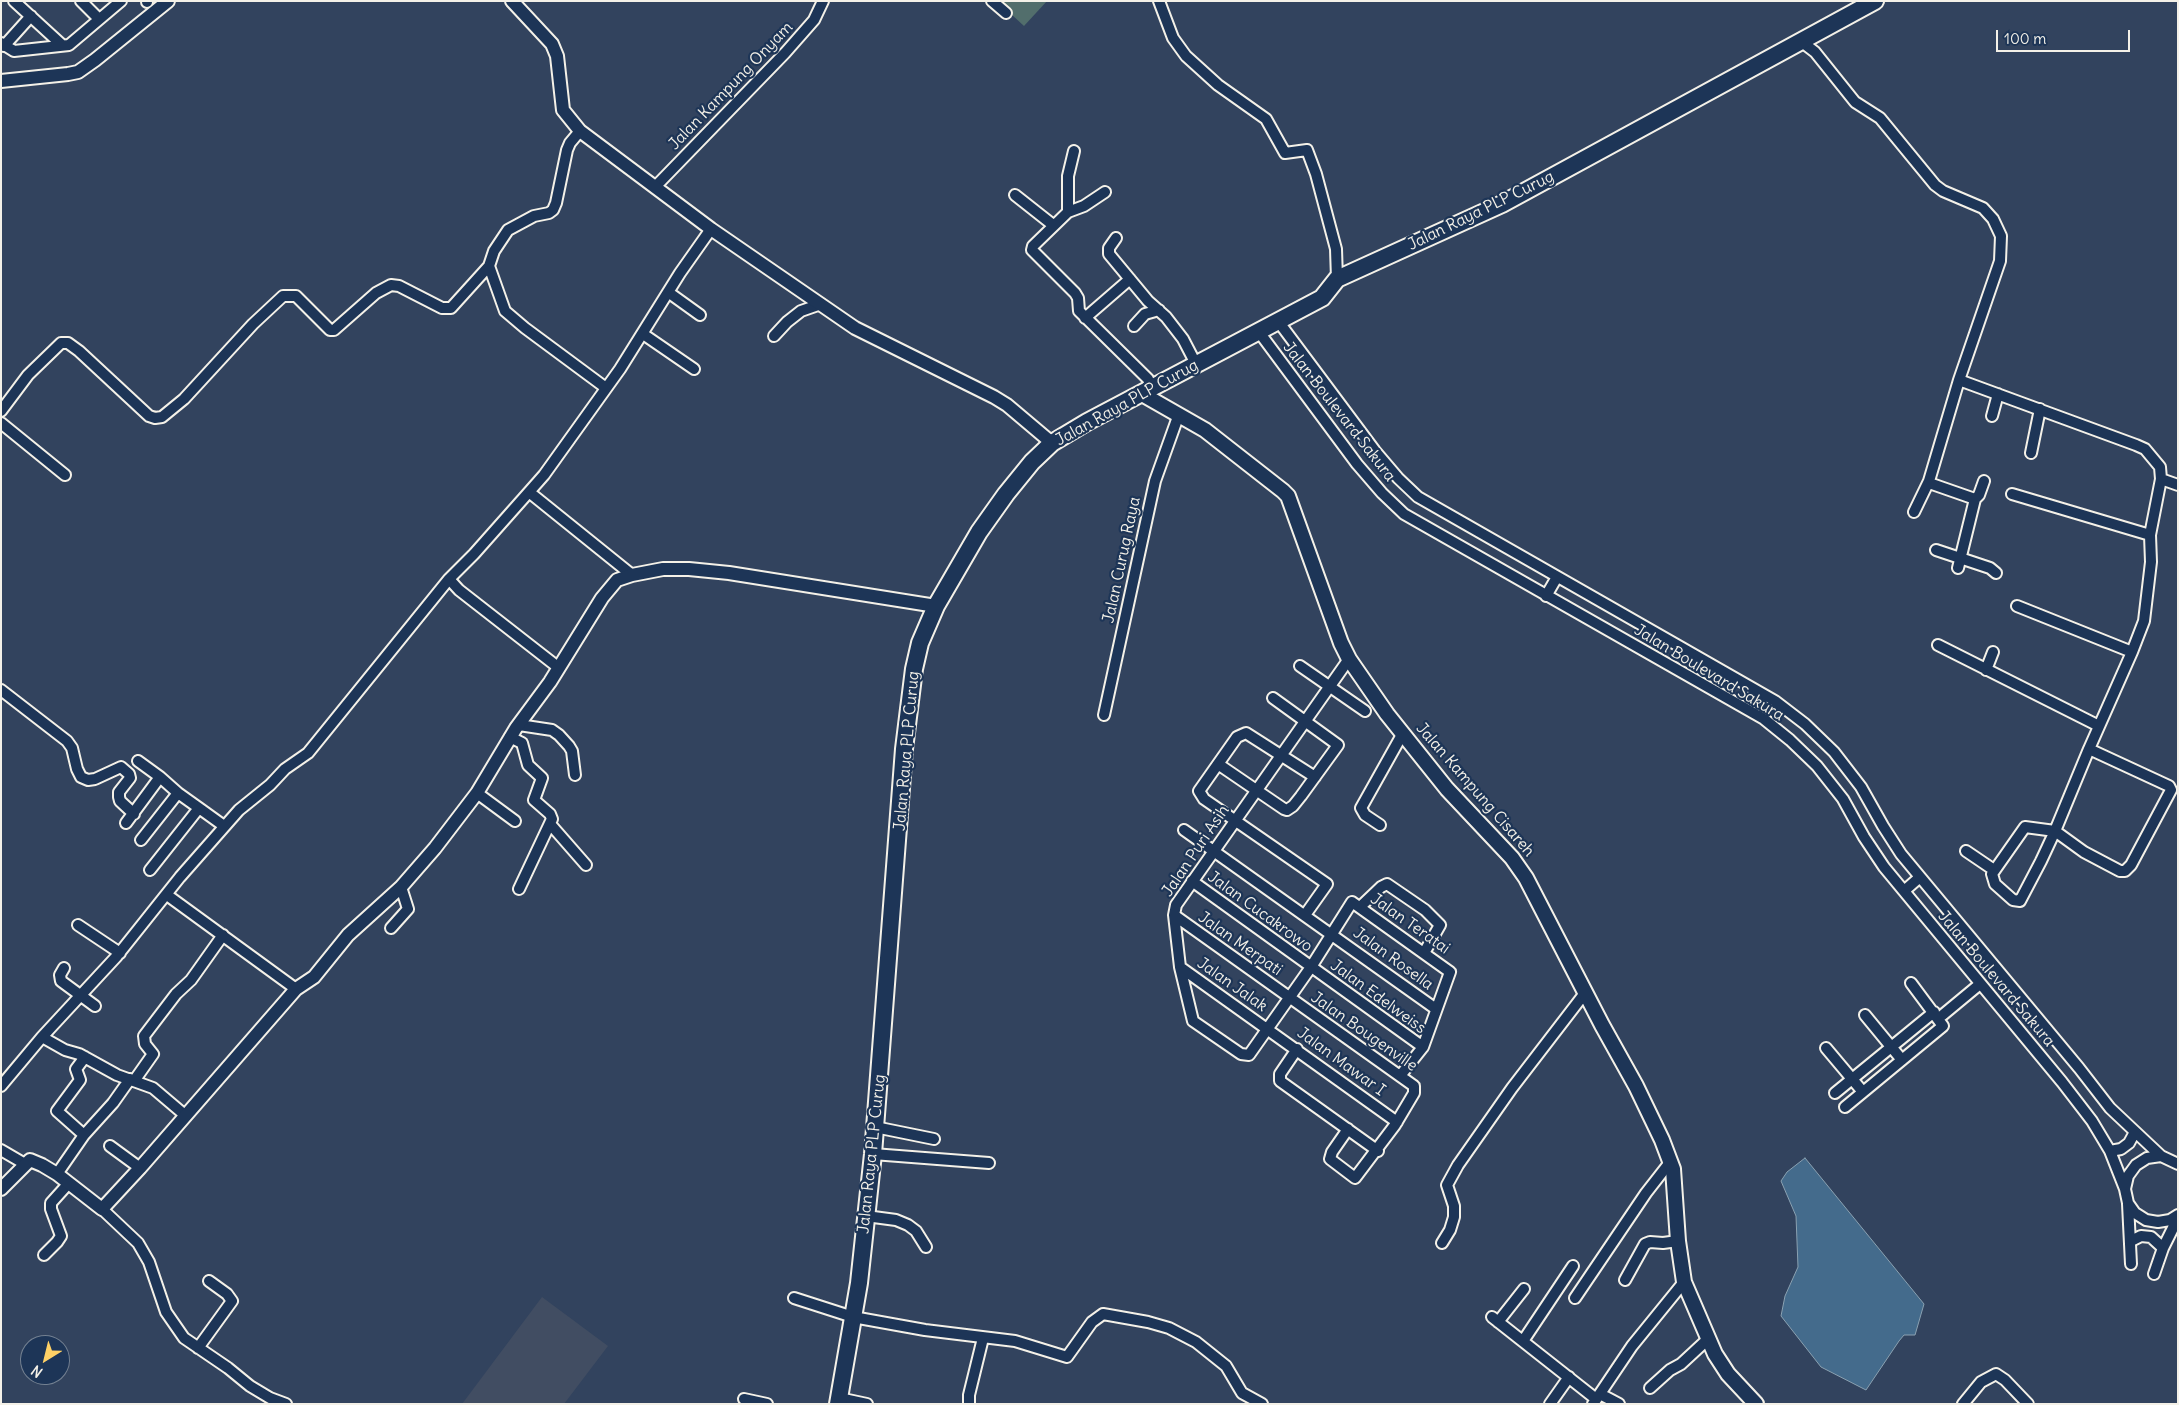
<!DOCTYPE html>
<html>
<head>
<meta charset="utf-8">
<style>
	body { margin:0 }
	#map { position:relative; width:2179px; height:1405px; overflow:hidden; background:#32435e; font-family:Delius,sans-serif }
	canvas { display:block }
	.frame { position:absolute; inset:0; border:2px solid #f4f1e8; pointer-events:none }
	.north { position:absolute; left:20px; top:1335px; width:50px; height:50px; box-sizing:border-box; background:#1d3557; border:1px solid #738091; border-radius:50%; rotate:216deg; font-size:14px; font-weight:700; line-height:20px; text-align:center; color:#f4f1e8 }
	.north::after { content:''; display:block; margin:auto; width:18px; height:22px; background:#ffd166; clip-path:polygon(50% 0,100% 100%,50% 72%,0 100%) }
	.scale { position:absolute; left:1996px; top:30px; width:134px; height:22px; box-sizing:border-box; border:2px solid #f4f1e8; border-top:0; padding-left:6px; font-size:15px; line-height:18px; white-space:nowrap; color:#f4f1e8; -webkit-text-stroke:4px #1d3557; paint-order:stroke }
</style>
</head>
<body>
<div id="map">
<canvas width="2179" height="1405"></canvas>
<div class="frame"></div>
<div class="north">N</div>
<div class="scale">100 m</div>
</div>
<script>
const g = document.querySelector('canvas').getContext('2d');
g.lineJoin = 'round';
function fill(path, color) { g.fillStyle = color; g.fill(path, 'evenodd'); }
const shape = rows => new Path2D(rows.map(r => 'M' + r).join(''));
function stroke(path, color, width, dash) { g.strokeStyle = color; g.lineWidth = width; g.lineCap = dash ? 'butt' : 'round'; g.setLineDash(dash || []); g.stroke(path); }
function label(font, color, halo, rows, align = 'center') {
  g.font = font + ' Delius,sans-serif'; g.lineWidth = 4.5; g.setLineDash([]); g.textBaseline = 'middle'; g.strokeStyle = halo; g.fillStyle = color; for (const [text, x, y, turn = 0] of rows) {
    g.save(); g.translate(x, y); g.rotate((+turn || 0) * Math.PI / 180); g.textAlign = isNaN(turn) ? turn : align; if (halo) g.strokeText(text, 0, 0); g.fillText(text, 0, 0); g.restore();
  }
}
const built = shape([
	[542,1297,608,1346,564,1404,462,1404]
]);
const green = shape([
	[997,1,1047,1,1024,26]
]);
const water = shape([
	[1805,1158,1924,1304,1915,1335,1904,1335,1899,1341,1866,1390,1821,1367,1781,1316,1785,1296,1798,1267,1796,1216,1781,1181,1787,1172,1805,1158]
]);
const minor = shape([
	[14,1,62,45],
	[81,1,99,19],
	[147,1,147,2],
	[992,1,1006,13],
	[1159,1,1173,38,1186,56,1218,85,1266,119,1285,153,1307,150,1316,174,1336,249,1337,279],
	[1802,42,1815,52,1855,102,1880,118,1935,185,1943,191,1983,208,1993,219,2001,236,2000,261,1959,380,2136,445,2145,449,2160,467,2161,479,2150,535,2151,562,2144,621,2132,652,2089,749,2055,831,2041,861,2020,901,2013,900,1995,884,1992,874,2025,827,2055,831,2084,852,2120,871,2125,871,2131,865,2171,790,2169,786,2089,749],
	[1,43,14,51,69,45,121,1],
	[4,46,31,16],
	[655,187,785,53,814,20,823,1],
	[1105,192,1084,206,1068,212,1033,246,1032,250,1075,293,1078,298,1079,311,1148,379,1151,388],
	[1015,195,1053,225],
	[1068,212,1068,176,1074,151],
	[1116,238,1109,248,1109,254,1148,301,1166,317,1183,339,1196,364],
	[489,266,505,311,525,328,606,388],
	[668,292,700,315],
	[1085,318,1130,279],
	[1278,321,1375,451,1398,478,1418,497,1775,701,1805,724,1834,752,1861,787,1883,826,1901,854,2079,1068,2110,1108,2161,1156],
	[1134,326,1145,314,1159,310],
	[1259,332,1357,464,1382,493,1404,514,1764,719,1790,740,1817,766,1843,799,1864,837,1884,867,2062,1082,2092,1121,2110,1151,2125,1189],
	[643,334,694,369],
	[774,336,787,322,801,311,821,304],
	[1959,380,1929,481,1932,484,1975,499,1979,495,1984,481],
	[1,411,28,375,61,343,68,343,79,351,149,416,155,418,162,417,184,399,253,324,283,296,296,296,330,330,334,330,376,293,391,285,399,286,442,308,451,308,489,266,494,251,508,230,534,216,549,213,553,210,556,203,567,150,570,143,580,131],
	[1992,416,1998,394],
	[1,423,65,475],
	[2031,453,2040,409],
	[2161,479,2178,485],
	[529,492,474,554,449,579,459,590,559,668],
	[2012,494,2150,535],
	[1914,512,1929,481],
	[1936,550,1990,568,1996,573],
	[1958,568,1975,499],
	[632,575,529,492,544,475,620,369,680,273,711,229],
	[1546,596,1557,577],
	[2017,606,2132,652],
	[1938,645,2099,726],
	[1349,659,1176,905,1174,915,1180,967,1193,1021,1241,1054,1249,1055,1311,967,1352,902,1450,972,1423,1047],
	[1300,666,1365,711],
	[1986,670,1993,652],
	[1,690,67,741,72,748,77,769,81,777,88,780,95,779,121,767,129,774,130,778,119,792,119,797,120,801,134,814],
	[1104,715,1155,481,1179,414],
	[519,725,552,730,559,735,569,746,572,751,575,775],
	[510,737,522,743,528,765,542,778,534,800,550,814,552,819,519,889],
	[138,761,160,777,178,793],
	[1218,764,1284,809,1287,810,1293,806,1301,796,1338,745,1273,698],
	[477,793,515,821],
	[126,823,160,777],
	[551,825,586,865],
	[1380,825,1365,815,1361,808,1403,733],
	[1184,830,1436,1009],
	[141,840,178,793,199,808],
	[1966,851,1994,870],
	[150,870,199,808,224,826],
	[1192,881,1423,1047,1400,1076],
	[1904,891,1920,877],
	[167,895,296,989],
	[1360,907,1381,887,1387,884,1425,910,1440,925,1424,953],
	[1174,915,1414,1086,1414,1093,1395,1125,1355,1178,1330,1159,1332,1152,1348,1129],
	[1305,915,1327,884,1204,799,1199,791,1237,737,1246,733,1315,777],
	[78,925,120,953],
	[391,928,408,909,401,887],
	[1180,967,1397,1122],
	[64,968,60,975,61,981,95,1006],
	[1865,1015,1902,1060],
	[1939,1018,1980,984],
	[42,1037,65,1050,79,1054,117,1075,153,1088,186,1116],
	[1826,1048,1863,1092],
	[1297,1049,1280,1074,1280,1081,1378,1151],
	[134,1081,153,1054,145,1044,144,1036,176,994,191,980,223,935],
	[1,1086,42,1037,117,956,180,877,239,810,270,785,285,769,308,753,449,579],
	[1835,1093,1934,1012],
	[1845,1107,1943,1026,1911,983],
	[875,1127,934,1139],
	[84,1135,113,1103,130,1079],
	[110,1146,140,1168],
	[1,1150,25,1164],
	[2110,1151,2121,1149,2129,1143,2135,1132],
	[873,1154,989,1163],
	[2178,1164,2161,1156,2147,1158,2136,1165,2128,1176,2125,1189,2128,1203,2135,1213,2146,1220,2158,1222,2170,1220,2178,1215],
	[57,1174,84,1135,57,1111,80,1080,76,1069,85,1057],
	[2128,1204,2131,1264],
	[102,1209,138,1243,149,1262,166,1312,184,1338,228,1368,250,1386,270,1398,286,1404],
	[866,1216,896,1220,908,1225,916,1231,926,1247],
	[2131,1241,2141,1236,2151,1237,2163,1248],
	[1442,1243,1450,1230,1454,1217,1454,1206,1447,1185,1458,1165,1512,1088,1585,993],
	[44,1255,57,1242,61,1236,51,1209,51,1203,69,1183],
	[2154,1274,2163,1248,2178,1218],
	[1625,1280,1645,1244,1650,1242,1663,1243,1678,1241],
	[794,1298,853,1317,925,1330,1015,1341,1067,1357,1092,1322,1103,1314,1148,1322,1169,1328,1196,1342,1226,1366,1242,1393,1262,1404],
	[1575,1298,1646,1193,1671,1161],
	[1492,1317,1596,1399],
	[1498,1322,1524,1289],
	[1523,1341,1573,1266],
	[198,1348,232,1301,227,1294,209,1281],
	[1650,1388,1670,1370,1681,1364,1708,1339],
	[1600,1394,1619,1404],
	[839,1398,867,1404],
	[744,1399,767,1404],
	[969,1404,969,1395,983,1338],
	[1550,1404,1569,1377],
	[1593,1404,1632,1346,1684,1282],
	[1963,1404,1981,1382,1996,1374,2005,1380,2028,1404]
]);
const tertiary = shape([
	[512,1,552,44,557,56,563,110,580,131,711,229,855,328,994,397,1007,405,1052,443],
	[1,81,68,74,78,72,95,60,168,1],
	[1,1189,30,1160,42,1165,57,1174,102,1209,140,1168,296,989,314,977,348,935,401,887,435,848,477,793,516,728,550,682,602,598,617,580,632,575,663,569,689,569,729,573,936,606]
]);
const secondary = shape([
	[1142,394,1205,430,1283,491,1288,496,1341,643,1349,659,1387,714,1447,789,1512,858,1526,878,1602,1025,1636,1086,1662,1140,1673,1169,1678,1241,1684,1282,1715,1354,1728,1374,1756,1404]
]);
const primary = shape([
	[838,1404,859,1283,873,1154,904,749,914,669,920,643,936,606,979,532,1006,494,1032,462,1052,443,1087,422,1322,298,1337,279,1502,204,1875,1]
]);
const streetNames = [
	["Jalan Kampung Onyam",731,86,-46],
	["Jalan Raya PLP Curug",1481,211,-26],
	["Jalan Raya PLP Curug",1127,403,-29],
	["Jalan Boulevard Sakura",1339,412,52],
	["Jalan Curug Raya",1122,560,-78],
	["Jalan Boulevard Sakura",1709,673,31],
	["Jalan Raya PLP Curug",907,751,-85],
	["Jalan Kampung Cisareh",1475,790,49],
	["Jalan Puri Asih",1196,851,-56],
	["Jalan Cucakrowo",1260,912,36],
	["Jalan Teratai",1410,924,35],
	["Jalan Merpati",1240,944,35],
	["Jalan Rosella",1393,959,36],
	["Jalan Boulevard Sakura",1996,979,50],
	["Jalan Jalak",1232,985,35],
	["Jalan Edelweiss",1378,997,36],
	["Jalan Bougenville",1364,1032,35],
	["Jalan Mawar I",1341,1062,36],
	["Jalan Raya PLP Curug",872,1154,-84]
];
fill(built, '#414d62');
fill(green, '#526e6c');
fill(water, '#446b8c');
stroke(water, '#8aa1b1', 1);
stroke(minor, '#f4f1e8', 14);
stroke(tertiary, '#f4f1e8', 16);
stroke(secondary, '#f4f1e8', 18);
stroke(primary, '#f4f1e8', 20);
stroke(minor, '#1d3557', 10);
stroke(tertiary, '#1d3557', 12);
stroke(secondary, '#1d3557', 14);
stroke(primary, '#1d3557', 16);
label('16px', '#f4f1e8', '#1d3557', streetNames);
</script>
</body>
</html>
